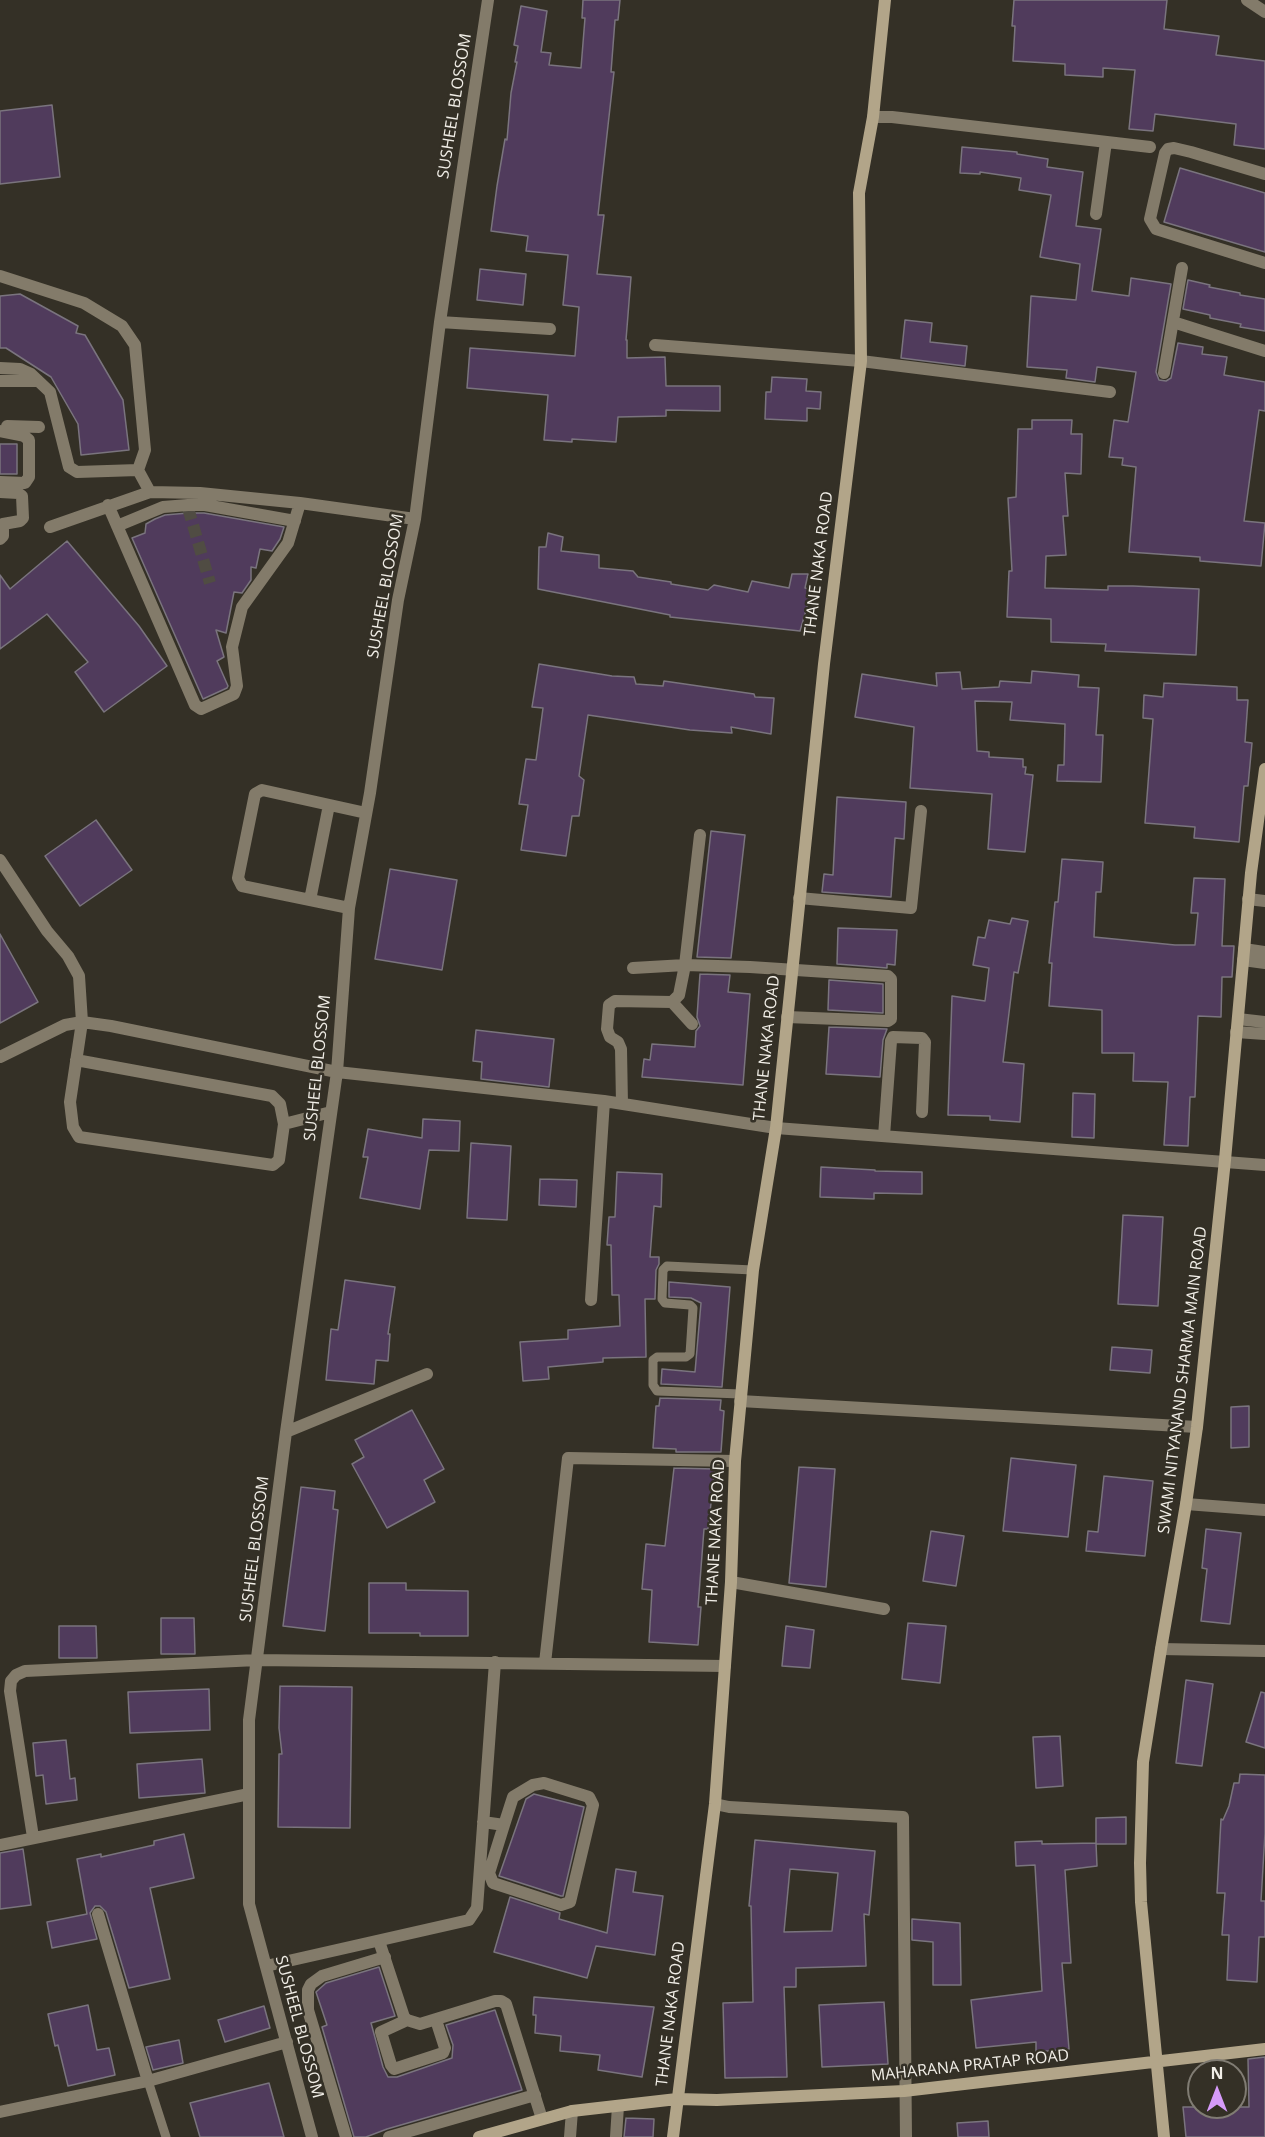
<!DOCTYPE html>
<html>
<head>
<meta charset="utf-8">
<style>
	body { margin:0 }
	#map { position:relative; width:1265px; height:2137px; overflow:hidden; background:#343026; font-family:"Open Sans",sans-serif }
	canvas { display:block }
	.north { position:absolute; left:1187px; top:2059px; width:60px; height:60px; box-sizing:border-box; background:#343026; border:2px solid #807c73; border-radius:50%; rotate:0deg; font-size:16px; font-weight:700; line-height:24px; text-align:center; color:#f1eee7 }
	.north::after { content:''; display:block; margin:auto; width:21px; height:27px; background:#d69bfa; clip-path:polygon(50% 0,100% 100%,50% 72%,0 100%) }
</style>
</head>
<body>
<div id="map">
<canvas width="1265" height="2137"></canvas>
<div class="north">N</div>
</div>
<script>
const g = document.querySelector('canvas').getContext('2d');
g.lineJoin = 'round';
function fill(path, color) { g.fillStyle = color; g.fill(path, 'evenodd'); }
const shape = rows => new Path2D(rows.map(r => 'M' + r).join(''));
function stroke(path, color, width, dash) { g.strokeStyle = color; g.lineWidth = width; g.lineCap = dash ? 'butt' : 'round'; g.setLineDash(dash || []); g.stroke(path); }
function label(font, color, halo, rows, align = 'center') {
  g.font = font + ' "Open Sans",sans-serif'; g.lineWidth = 5; g.setLineDash([]); g.textBaseline = 'middle'; g.strokeStyle = halo; g.fillStyle = color; for (const [text, x, y, turn = 0] of rows) {
    g.save(); g.translate(x, y); g.rotate((+turn || 0) * Math.PI / 180); g.textAlign = isNaN(turn) ? turn : align; if (halo) g.strokeText(text, 0, 0); g.fillText(text, 0, 0); g.restore();
  }
}
const building = shape([
	[583,0,620,0,618,20,615,20,611,72,614,72,598,215,604,215,597,274,631,277,626,340,627,340,627,358,665,357,666,386,720,386,720,411,666,410,666,416,618,417,616,442,572,439,572,442,544,440,548,395,467,388,470,348,575,356,579,307,563,305,568,255,526,251,528,236,491,231,497,186,505,139,507,140,511,93,517,62,515,62,518,46,514,45,521,6,547,11,541,52,551,53,549,65,581,68,585,18,582,18,583,0],
	[1014,0,1167,0,1164,29,1219,36,1216,55,1265,61,1265,149,1234,145,1236,124,1155,114,1153,131,1129,129,1135,70,1103,68,1103,77,1065,75,1065,64,1013,61,1015,26,1012,26,1014,0],
	[52,105,60,177,0,184,0,111,52,105],
	[962,147,1017,152,1017,154,1048,159,1047,167,1083,172,1076,226,1101,229,1092,291,1129,296,1131,278,1171,284,1156,372,1159,380,1166,381,1171,378,1178,343,1203,347,1202,354,1227,357,1224,375,1265,382,1265,411,1259,410,1244,521,1265,523,1261,566,1200,561,1200,557,1129,552,1136,467,1122,465,1123,458,1109,457,1114,420,1128,422,1136,372,1097,367,1095,382,1066,378,1067,370,1027,367,1031,296,1076,300,1080,264,1040,257,1051,195,1019,190,1021,178,980,172,980,174,960,173,962,147],
	[1180,168,1265,193,1265,252,1164,222,1180,168],
	[480,269,526,274,523,305,477,300,480,269],
	[1188,280,1210,285,1209,287,1240,293,1240,295,1265,299,1265,331,1240,327,1241,324,1210,318,1210,315,1183,309,1188,280],
	[20,294,78,326,76,333,85,335,123,400,129,450,81,455,78,424,51,377,6,348,0,348,0,296,20,294],
	[905,320,932,323,930,342,967,346,965,366,901,358,905,320],
	[772,377,807,379,806,391,821,392,820,409,807,408,807,421,765,419,766,392,771,392,772,377],
	[1032,420,1072,420,1071,434,1082,434,1081,474,1065,473,1068,516,1063,516,1066,555,1046,556,1045,588,1108,590,1108,586,1133,586,1199,589,1196,655,1105,651,1106,644,1051,642,1051,619,1007,617,1009,571,1012,571,1008,498,1016,497,1018,429,1032,429,1032,420],
	[0,444,17,444,17,474,0,474,0,444],
	[188,513,204,513,284,527,280,539,272,551,260,549,256,568,251,567,251,580,242,593,234,592,226,633,216,630,224,657,217,661,228,686,227,688,203,699,132,538,145,533,146,524,155,519,165,515,188,513],
	[548,533,563,537,561,551,599,555,599,568,633,571,638,577,671,582,671,584,708,590,714,585,748,592,752,581,789,588,792,574,808,574,805,588,812,590,800,631,670,617,670,615,538,589,539,547,546,547,548,533],
	[67,541,139,626,167,666,104,712,75,672,88,662,47,614,0,649,0,575,10,589,67,541],
	[539,664,612,676,634,677,636,684,663,686,664,681,754,694,755,697,774,698,771,734,731,727,732,733,690,730,588,715,579,776,584,780,579,816,572,816,566,856,521,850,528,805,519,804,526,759,536,760,543,708,532,707,539,664],
	[1032,671,1079,675,1078,687,1099,688,1096,735,1103,735,1101,782,1057,781,1058,765,1064,765,1065,724,1010,720,1012,702,975,701,977,751,989,752,989,757,1023,759,1023,767,1026,767,1025,774,1033,775,1025,852,988,849,992,794,910,788,914,727,855,717,862,674,937,686,936,673,960,672,962,689,999,687,1000,681,1031,683,1032,671],
	[1164,683,1237,687,1237,700,1248,700,1245,742,1252,743,1248,786,1244,786,1239,842,1194,838,1195,827,1145,823,1153,719,1143,718,1144,695,1163,697,1164,683],
	[837,797,906,802,904,839,895,838,891,897,822,892,824,874,833,875,837,797],
	[96,820,132,870,80,906,45,856,96,820],
	[711,831,745,835,731,958,697,957,711,831],
	[1062,859,1103,862,1101,892,1096,892,1094,937,1175,945,1195,945,1198,913,1191,913,1194,878,1225,879,1222,946,1234,946,1232,977,1222,977,1221,1017,1198,1016,1195,1097,1190,1097,1188,1146,1164,1145,1168,1082,1133,1081,1134,1053,1102,1053,1102,1010,1049,1006,1052,963,1049,963,1055,902,1058,902,1062,859],
	[390,869,457,880,442,970,375,959,390,869],
	[1012,918,1028,921,1018,973,1014,972,1003,1062,1024,1064,1020,1122,990,1120,990,1116,948,1115,952,996,985,1001,989,968,973,965,978,937,985,938,989,920,1010,924,1012,918],
	[838,928,897,930,895,965,887,964,887,968,837,964,838,928],
	[0,934,38,1002,0,1023,0,934],
	[700,974,730,975,728,992,750,994,743,1085,642,1077,644,1059,650,1060,652,1044,695,1047,696,1031,700,1026,697,1017,700,974],
	[829,980,883,984,883,1013,828,1010,829,980],
	[829,1027,887,1029,883,1040,880,1077,826,1074,829,1027],
	[476,1030,554,1039,549,1087,481,1079,482,1062,473,1061,476,1030],
	[1073,1093,1095,1094,1094,1138,1072,1137,1073,1093],
	[423,1119,460,1121,459,1151,429,1150,420,1209,360,1198,368,1157,363,1157,368,1129,422,1138,423,1119],
	[471,1143,511,1146,507,1220,467,1218,471,1143],
	[821,1167,875,1170,875,1171,922,1172,922,1194,874,1193,874,1199,820,1197,821,1167],
	[617,1172,662,1174,661,1207,654,1206,650,1257,659,1257,659,1264,656,1270,655,1299,645,1299,646,1357,603,1358,603,1362,548,1367,549,1379,523,1381,520,1342,568,1339,568,1330,620,1326,619,1295,612,1295,611,1245,607,1245,609,1217,615,1217,617,1172],
	[540,1179,577,1180,576,1207,539,1205,540,1179],
	[1123,1215,1163,1217,1158,1306,1118,1304,1123,1215],
	[345,1280,395,1287,388,1334,390,1334,388,1361,376,1360,374,1384,326,1380,331,1329,338,1330,345,1280],
	[669,1282,730,1287,722,1387,661,1384,662,1369,695,1372,701,1303,691,1298,669,1297,669,1282],
	[1112,1347,1152,1350,1150,1373,1110,1370,1112,1347],
	[660,1398,721,1400,720,1410,724,1411,721,1452,676,1452,676,1449,653,1448,656,1406,659,1406,660,1398],
	[1249,1406,1249,1447,1231,1448,1231,1407,1249,1406],
	[412,1410,444,1469,424,1480,435,1502,387,1528,352,1464,364,1457,355,1440,412,1410],
	[1011,1458,1076,1465,1068,1537,1003,1531,1011,1458],
	[799,1467,835,1469,826,1587,789,1583,799,1467],
	[674,1468,715,1469,708,1529,704,1529,698,1607,701,1607,698,1645,649,1642,652,1590,642,1589,646,1544,665,1546,674,1468],
	[1104,1476,1153,1481,1145,1556,1086,1551,1088,1531,1098,1532,1104,1476],
	[301,1487,335,1491,333,1509,338,1510,325,1631,283,1626,301,1487],
	[1206,1529,1241,1533,1230,1624,1201,1621,1207,1569,1202,1568,1206,1529],
	[931,1531,964,1536,956,1586,923,1581,931,1531],
	[369,1583,406,1583,406,1590,468,1591,468,1636,420,1636,420,1633,369,1633,369,1583],
	[161,1618,194,1618,195,1654,161,1654,161,1618],
	[908,1623,946,1626,940,1683,902,1679,908,1623],
	[59,1626,96,1626,97,1658,59,1658,59,1626],
	[786,1626,814,1630,810,1668,782,1666,786,1626],
	[1186,1680,1213,1684,1202,1766,1176,1763,1186,1680],
	[280,1686,352,1687,350,1828,278,1827,279,1754,282,1754,279,1728,280,1686],
	[209,1689,210,1730,130,1733,128,1692,209,1689],
	[1261,1692,1265,1693,1265,1748,1246,1742,1261,1692],
	[1060,1736,1063,1786,1036,1788,1033,1737,1060,1736],
	[66,1740,70,1779,75,1778,77,1800,46,1804,43,1775,36,1776,33,1743,66,1740],
	[202,1759,205,1793,139,1798,137,1764,202,1759],
	[1240,1774,1265,1775,1265,1833,1261,1901,1265,1901,1265,1937,1259,1937,1257,1982,1227,1980,1229,1935,1222,1935,1225,1893,1217,1893,1221,1819,1223,1820,1229,1806,1234,1783,1239,1783,1240,1774],
	[534,1794,584,1807,563,1896,561,1896,499,1876,526,1799,534,1794],
	[1126,1817,1126,1844,1096,1844,1096,1818,1126,1817],
	[184,1834,194,1878,150,1888,170,1979,129,1988,106,1912,100,1906,95,1906,90,1913,97,1939,52,1948,47,1922,87,1914,77,1859,101,1854,101,1857,154,1845,154,1841,184,1834],
	[755,1840,875,1851,869,1915,864,1914,866,1966,796,1968,796,1987,784,1987,787,2077,725,2078,723,2003,753,2002,751,1906,749,1906,755,1840],
	[790,1869,838,1873,832,1931,784,1932,790,1869],
	[1042,1841,1042,1844,1096,1843,1097,1866,1065,1870,1071,1963,1062,1963,1069,2049,1036,2052,1036,2042,976,2048,971,2000,1042,1991,1035,1865,1016,1866,1015,1842,1042,1841],
	[23,1849,31,1905,0,1909,0,1853,23,1849],
	[616,1869,636,1872,633,1892,663,1896,655,1955,596,1946,587,1978,494,1952,510,1897,560,1913,559,1919,607,1933,616,1869],
	[912,1919,960,1923,961,1985,933,1985,933,1942,912,1940,912,1919],
	[379,1967,395,2016,371,2023,383,2067,388,2077,397,2077,452,2058,453,2045,446,2025,495,2010,522,2090,387,2129,366,2137,354,2137,322,2027,327,2025,316,1992,326,1983,379,1967],
	[534,1997,654,2007,642,2077,598,2070,600,2055,560,2051,561,2036,535,2033,536,2015,533,2015,534,1997],
	[884,2002,888,2064,822,2067,819,2005,884,2002],
	[88,2005,97,2050,109,2048,115,2075,68,2086,58,2045,55,2046,48,2014,88,2005],
	[264,2006,270,2028,225,2042,218,2020,264,2006],
	[179,2040,183,2063,153,2070,146,2047,179,2040],
	[1265,2057,1265,2137,1186,2137,1183,2107,1249,2107,1248,2059,1265,2057],
	[269,2083,284,2137,200,2137,190,2103,269,2083],
	[626,2118,654,2119,653,2137,624,2137,626,2118],
	[988,2121,989,2137,958,2137,957,2123,988,2121]
]);
const streetTunnel = shape([
	[188,508,210,583]
]);
const lane = shape([
	[741,1394,657,1391,653,1385,653,1360,657,1357,686,1357,690,1354,693,1308,690,1305,665,1303,662,1299,663,1270,667,1266,753,1270],
	[148,2081,166,2137]
]);
const street = shape([
	[1247,0,1265,12],
	[873,117,892,117,1150,147],
	[1265,174,1191,152,1174,148,1168,149,1165,153,1150,219,1156,229,1265,263],
	[1096,214,1106,142],
	[0,276,84,303,122,326,135,345,145,450,138,470],
	[440,322,550,329],
	[1173,322,1265,351],
	[655,345,861,361,1110,392],
	[0,368,20,369,31,374,50,392,69,467,77,472,138,470,150,492],
	[1164,373,1182,268],
	[0,381,38,381],
	[7,426,39,427],
	[0,431,24,436,29,440,29,477,25,483,0,482],
	[0,492,18,493,22,496,23,518,20,521,3,524,3,536,0,539],
	[108,505,195,705,201,709,234,694,237,686,232,647,242,607,288,543,300,503],
	[117,526,163,507,188,505,205,505,295,521],
	[50,527,150,492,200,493,300,503,415,519],
	[0,860,47,931,68,956,79,976,82,1022,70,1102,73,1127,79,1137,273,1165,279,1160,284,1124,331,1112],
	[799,898,911,908,921,811],
	[1248,899,1265,901],
	[310,900,329,805],
	[349,908,242,886,238,878,255,794,262,790,366,813],
	[1244,949,1265,952],
	[1243,960,1265,963],
	[633,968,685,965,700,835],
	[672,1002,692,1024],
	[1238,1019,1265,1022],
	[1236,1032,1265,1034],
	[0,1057,65,1025,82,1022,111,1026,337,1072,604,1101,776,1128,1265,1165],
	[76,1060,272,1096,280,1104,284,1124],
	[622,1104,621,1049,618,1042,610,1037,607,1029,609,1005,615,1001,672,1002,679,995,685,965,750,967,888,976,891,979,891,1019,888,1021,787,1017],
	[884,1136,891,1041,893,1037,922,1038,925,1042,922,1112],
	[591,1300,604,1101],
	[740,1401,1197,1427],
	[286,1432,427,1374],
	[1186,1504,1265,1510],
	[731,1582,884,1609],
	[1161,1649,1265,1651],
	[545,1663,568,1458,735,1461],
	[715,1804,729,1807,903,1817,906,2137],
	[483,1822,504,1825,513,1797,533,1785,544,1783,589,1797,593,1805,570,1902,561,1905,493,1883,489,1873,504,1825],
	[33,1837,10,1691,11,1681,16,1675,25,1671,257,1660,725,1666],
	[0,1845,249,1794],
	[98,1914,148,2081],
	[379,1941,404,2017,407,2020,420,2024,495,2001,501,2001,506,2004,542,2119],
	[266,1966,469,1920,477,1908,495,1662],
	[407,2020,381,2032,391,2065,394,2069,443,2053,445,2048,436,2020],
	[0,2112,148,2081,287,2042],
	[312,2137,249,1904,249,1720,286,1432,337,1072,349,908,370,793,398,600,415,519,440,322,488,0],
	[346,2137,308,2010,308,1990,311,1984,322,1976,385,1957],
	[389,2137,535,2095],
	[570,2137,572,2111],
	[616,2137,618,2106]
]);
const secondary = shape([
	[479,2137,572,2111,677,2099,717,2100,904,2091,1265,2049],
	[673,2137,715,1804,731,1582,735,1461,753,1270,776,1128,824,664,861,361,859,193,873,117,885,0],
	[1164,2137,1141,1902,1140,1863,1143,1762,1161,1649,1186,1504,1197,1427,1225,1160,1251,873,1265,769]
]);
const streetNames = [
	["SUSHEEL BLOSSOM",455,106,-81],
	["THANE NAKA ROAD",819,564,-83],
	["SUSHEEL BLOSSOM",386,586,-80],
	["THANE NAKA ROAD",767,1048,-84],
	["SUSHEEL BLOSSOM",318,1068,-84],
	["SWAMI NITYANAND SHARMA MAIN ROAD",1183,1380,-83],
	["THANE NAKA ROAD",716,1532,-87],
	["SUSHEEL BLOSSOM",255,1549,-83],
	["THANE NAKA ROAD",671,2014,-83],
	["SUSHEEL BLOSSOM",299,2027,75],
	["MAHARANA PRATAP ROAD",970,2066,-6]
];
fill(building, '#503b5c');
stroke(building, '#7a747e', 1.5);
stroke(streetTunnel, '#504c43', 12, [12, 6]);
stroke(lane, '#837b6a', 9);
stroke(street, '#837b6a', 12);
stroke(secondary, '#b2a589', 12);
label('16px', '#f1eee7', '#343026', streetNames);
</script>
</body>
</html>
